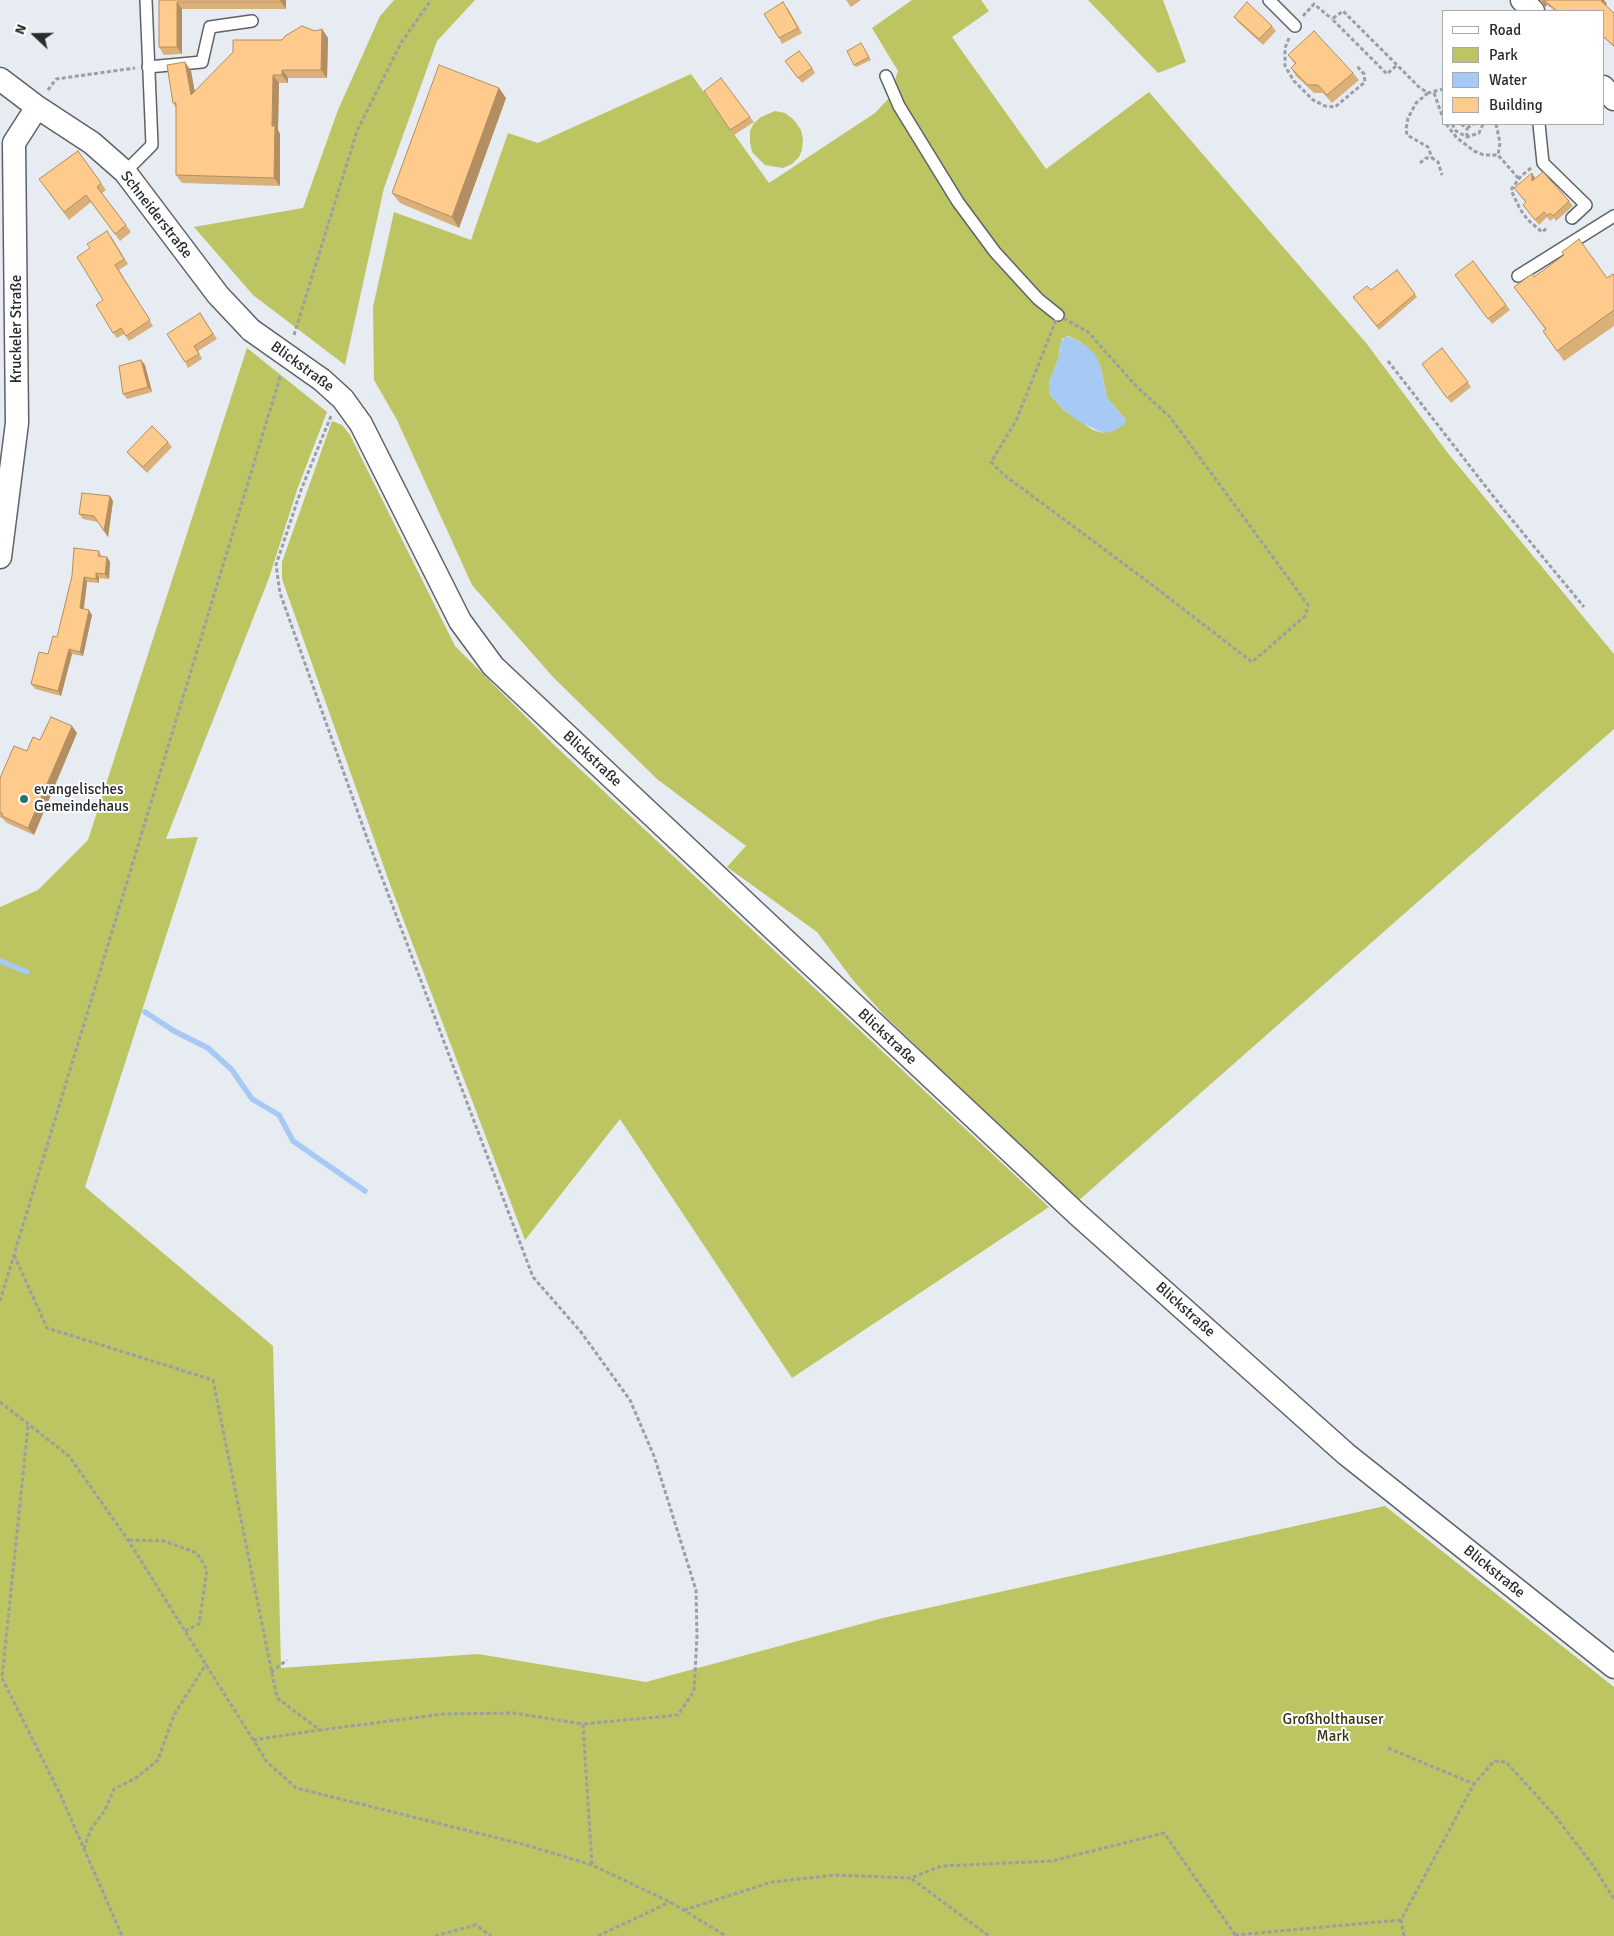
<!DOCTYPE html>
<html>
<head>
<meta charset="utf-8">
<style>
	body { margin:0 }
	#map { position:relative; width:1614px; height:1936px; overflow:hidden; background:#e7ebf2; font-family:Signika,sans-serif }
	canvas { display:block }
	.legend { position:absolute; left:1442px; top:10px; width:162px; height:115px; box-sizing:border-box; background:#fff; border:1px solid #a9aaab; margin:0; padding:6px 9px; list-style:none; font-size:15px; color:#292a2d }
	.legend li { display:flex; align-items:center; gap:10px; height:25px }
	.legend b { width:25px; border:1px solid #a9aaab }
	.north { position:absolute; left:10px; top:10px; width:50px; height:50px; -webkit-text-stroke:4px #fff; paint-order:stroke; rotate:291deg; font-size:14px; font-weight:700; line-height:20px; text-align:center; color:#292a2d }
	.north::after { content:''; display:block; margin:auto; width:18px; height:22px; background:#292a2d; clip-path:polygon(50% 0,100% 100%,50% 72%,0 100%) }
</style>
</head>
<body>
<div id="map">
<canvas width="1614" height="1936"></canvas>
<ul class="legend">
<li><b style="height:6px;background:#fff"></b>Road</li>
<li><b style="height:14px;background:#bdc462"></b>Park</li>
<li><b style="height:14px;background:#a6c9f6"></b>Water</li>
<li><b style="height:14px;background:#fecb8c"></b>Building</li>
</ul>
<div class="north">N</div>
</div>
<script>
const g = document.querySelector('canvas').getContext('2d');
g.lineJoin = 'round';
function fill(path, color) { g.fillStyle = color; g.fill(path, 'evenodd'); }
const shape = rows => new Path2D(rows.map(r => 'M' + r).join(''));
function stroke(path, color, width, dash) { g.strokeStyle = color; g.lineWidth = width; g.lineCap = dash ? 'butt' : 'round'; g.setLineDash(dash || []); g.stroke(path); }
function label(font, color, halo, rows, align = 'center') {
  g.font = font + ' Signika,sans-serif'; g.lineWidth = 4; g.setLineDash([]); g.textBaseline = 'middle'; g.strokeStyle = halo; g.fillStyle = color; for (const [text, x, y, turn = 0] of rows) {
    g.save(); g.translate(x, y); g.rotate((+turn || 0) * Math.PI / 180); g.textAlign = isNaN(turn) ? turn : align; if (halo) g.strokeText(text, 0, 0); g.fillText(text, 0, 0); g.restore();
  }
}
const green = shape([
	[394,0,475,0,437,41,384,188,345,365,253,295,194,227,303,208,338,110,380,16],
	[912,0,981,0,989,11,952,37,1046,169,1149,92,1367,344,1447,452,1614,654,1614,729,1078,1201,884,1015,852,979,817,932,727,867,746,846,657,779,553,677,472,585,397,420,374,380,373,307,394,212,471,240,508,133,538,143,691,74,769,183,875,113,889,98,898,71,872,28],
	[1068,336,1081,342,1100,365,1107,398,1126,420,1103,433,1093,430,1065,411,1049,394,1049,382,1058,360,1060,347,1062,339],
	[1088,0,1163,0,1186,62,1158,73],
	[775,111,785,113,793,119,801,130,803,139,802,150,799,157,792,164,783,168,765,165,752,152,750,142,750,131,754,123,761,117],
	[247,348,327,412,297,490,269,578,166,839,198,837,85,1187,273,1346,281,1668,478,1654,646,1682,883,1618,1385,1506,1614,1687,1614,1936,0,1936,0,907,38,890,88,840],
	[332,421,342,425,350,435,455,646,551,742,1049,1207,792,1378,620,1119,525,1240,391,887,282,579,282,562]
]);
const water = shape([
	[1066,336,1081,342,1095,354,1100,365,1107,398,1126,420,1125,424,1112,432,1103,433,1080,422,1065,411,1049,394,1049,382,1058,360,1061,342]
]);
const stream = shape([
	[0,961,27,972],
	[145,1012,174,1031,208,1048,232,1070,252,1099,279,1115,293,1141,365,1191]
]);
const path = shape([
	[1303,16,1314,4,1332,19],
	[1289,38,1285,48,1285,66,1294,81,1313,100,1325,106,1335,107,1365,82,1364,74,1357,66],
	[1396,66,1387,74,1332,19,1343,11,1419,87,1428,93,1443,89],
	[48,90,56,79,135,68],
	[1428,93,1416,103,1408,118,1406,129,1407,135,1428,147,1432,158],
	[1434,93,1443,118],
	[1446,124,1457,138,1474,151,1484,155,1498,155],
	[1452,124,1456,131,1467,137,1479,133,1483,124],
	[1461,124,1467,128],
	[1496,124,1500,143,1498,155,1519,179],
	[1467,128,1474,124],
	[1467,137,1467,128],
	[1420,163,1426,158,1432,158,1438,162,1442,175],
	[1531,168,1521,176,1511,190,1520,209,1528,220,1542,232,1547,228],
	[1058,315,1088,332,1138,388,1170,417,1308,605,1305,616,1252,662,1147,581,1004,475,991,462,1016,421,1058,315],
	[294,335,357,131,401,43,431,0],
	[1388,361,1504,510,1584,607],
	[331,416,301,490,276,565,280,593,367,838,533,1277,581,1332,630,1400,654,1456,696,1590,697,1636,694,1691,678,1715,583,1724],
	[14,1255,47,1328,213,1380,277,1698,320,1730,444,1714,514,1713,583,1724,592,1865],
	[0,1301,281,374],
	[0,1402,69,1456,128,1540,267,1762,296,1788,526,1845,592,1865,670,1902,726,1936],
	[28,1426,2,1678,61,1796,122,1936],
	[129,1540,164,1541,197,1553,207,1570,199,1624,185,1631],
	[271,1672,287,1660],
	[253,1740,319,1730],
	[1388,1748,1474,1784],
	[84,1849,91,1829,105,1810,114,1789,136,1778,158,1760,174,1715,206,1664],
	[912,1879,989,1936],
	[684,1910,772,1882,835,1875,911,1878,941,1866,1052,1861,1164,1833,1236,1936],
	[1235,1935,1401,1920],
	[435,1936,476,1925,491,1936],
	[598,1936,670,1902],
	[1404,1936,1401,1920,1474,1784,1494,1761,1506,1762,1556,1817,1592,1864,1614,1899]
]);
const service = shape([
	[1269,0,1295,26],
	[148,67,202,62,210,27,252,21],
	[886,76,899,106,958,202,995,252,1038,299,1058,315],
	[1539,124,1543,163,1586,205,1572,218],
	[125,172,152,145,146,0],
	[1518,276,1614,216]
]);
const minor = shape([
	[1522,0,1533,11],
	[0,79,37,107,92,143,125,172,218,295,251,330],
	[1603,87,1614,99],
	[322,380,343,399,361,424,460,621,493,666,1076,1213,1346,1454,1614,1667],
	[0,557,17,423,14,143,37,107]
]);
const minorBridge = shape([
	[251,330,322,380]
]);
const wall = shape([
	[159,0,286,0,286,9,182,9,182,54,164,55,159,47],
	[846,0,861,0,851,7],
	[1540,0,1604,0,1607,4,1605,5,1614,13,1614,47,1604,38,1603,39,1603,11,1555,11,1547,5,1545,7],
	[787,7,802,33,782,44,779,38],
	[1234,17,1272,26,1276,31,1263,45,1238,22],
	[322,29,328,38,327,78,288,78,288,83,279,83,278,130,280,134,280,186,182,183,176,175,176,108,173,103,185,62,191,71,195,92,282,40],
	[861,43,871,60,856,67,854,65],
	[1288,55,1353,73,1359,80,1332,103,1323,93,1314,93,1296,76,1291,68,1295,64],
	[789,67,812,68,815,73,802,83],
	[499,88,506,98,459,228,400,203,392,193],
	[704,91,750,117,754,122,734,135],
	[78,151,106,190,102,193,131,232,120,241,91,202,69,220,39,179],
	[1535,178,1569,201,1573,206,1556,221,1554,218,1550,221,1547,217,1539,225,1523,205,1526,203,1514,188],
	[111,236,128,264,119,270,153,326,129,341,124,334,117,338,113,333],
	[1473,261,1510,310,1492,324,1455,275],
	[1397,270,1417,297,1379,330,1353,297,1371,290],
	[1614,275,1614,326,1564,361,1543,331,1545,329,1514,287,1534,277,1607,278],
	[200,313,217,339,198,351,202,359,188,368,185,362],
	[1442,348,1471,387,1451,403,1422,364],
	[145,365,152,392,127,399,123,394],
	[168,442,172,447,147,473,131,457,127,452],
	[110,496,113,501,108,537,98,522,83,519,79,514],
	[99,551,102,557,107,557,110,562,109,579,99,578,99,583,87,582,84,609,92,615,83,656,72,654,61,696,35,689,31,684,57,637,72,576],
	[77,733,34,835,7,823,3,819,0,817,0,778,27,751,40,740]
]);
const shadedWall = shape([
	[281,0,286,0,286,9,281,2],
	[1543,0,1547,5,1545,7,1542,1],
	[1602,0,1604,0,1607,4,1605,6,1601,1],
	[177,2,182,9,182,54,177,47],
	[322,29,328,38,327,78,321,70],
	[185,62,191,71,197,104,191,95],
	[282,70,288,78,288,83,282,75],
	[273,75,279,83,278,130,280,134,280,186,274,178,272,126],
	[499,88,506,98,459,228,452,217],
	[1532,173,1535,178,1532,181],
	[141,360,145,365,152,392,148,387],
	[110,496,113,501,108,537,104,531],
	[107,557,110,562,109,579,105,574],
	[96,573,99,578,99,583,96,579],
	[84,577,87,582,83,613,80,608],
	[89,610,92,615,83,656,80,652],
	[69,649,72,654,61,696,58,691],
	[72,726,77,733,34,835,28,828]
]);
const building = shape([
	[159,0,281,0,281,2,177,2,177,47,159,47,159,0],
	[1544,0,1602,0,1601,1,1614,13,1614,46,1603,36,1603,11,1557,11,1544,0],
	[783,2,798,28,779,38,764,14,783,2],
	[1247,2,1272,26,1259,39,1234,17,1247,2],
	[302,26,315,31,322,29,321,70,282,70,282,75,273,75,272,126,275,126,274,178,176,175,176,103,173,103,167,65,185,62,191,95,233,52,233,40,282,40,285,36,302,26],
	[1314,31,1353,73,1327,95,1318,85,1308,85,1291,68,1296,63,1288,55,1314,31],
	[861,43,869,57,854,65,847,51,861,43],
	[799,51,812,68,798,78,785,61,799,51],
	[439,65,499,88,452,217,392,193,439,65],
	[721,78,750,117,730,130,704,91,721,78],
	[78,151,101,183,97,187,126,225,115,234,86,195,64,212,39,179,78,151],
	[1543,172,1569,201,1553,216,1550,213,1547,216,1544,212,1535,220,1523,205,1526,202,1514,188,1532,173,1532,181,1543,172],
	[107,231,124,259,115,265,150,320,126,336,121,328,113,333,96,305,103,300,77,257,90,248,87,244,107,231],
	[1579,239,1607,278,1613,274,1614,275,1614,310,1557,351,1543,331,1546,329,1514,287,1532,274,1534,277,1564,255,1562,252,1579,239],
	[1473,261,1506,305,1488,319,1455,275,1473,261],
	[1397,270,1415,294,1377,326,1353,297,1367,286,1371,290,1397,270],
	[200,313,213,334,194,346,199,354,185,362,167,334,200,313],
	[1442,348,1468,382,1447,398,1422,364,1442,348],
	[141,360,148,387,123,394,119,366,141,360],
	[152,426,168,442,143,467,127,452,152,426],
	[82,493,110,496,104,531,94,516,79,514,82,493],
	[74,548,99,551,98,556,107,557,105,574,96,573,96,579,84,577,80,608,89,610,80,652,69,649,58,691,31,684,39,652,48,654,53,636,57,637,72,576,74,548],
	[51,717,72,726,28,828,2,816,3,814,0,812,0,778,14,746,27,751,33,737,40,740,51,717]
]);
const markers = [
	[24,799,5,"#277274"]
];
const streetNames = [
	["Schneiderstraße",156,215,52],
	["Kruckeler Straße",17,329,-90],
	["Blickstraße",302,367,36],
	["Blickstraße",592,759,43],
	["Blickstraße",887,1037,43],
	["Blickstraße",1185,1310,42],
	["Blickstraße",1494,1572,39]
];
const poiNames = [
	["evangelisches",34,790],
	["Gemeindehaus",34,807]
];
const parkNames = [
	["Großholthauser",1333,1720],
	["Mark",1333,1737]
];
fill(green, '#bdc462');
fill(water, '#a6c9f6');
stroke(stream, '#a6c9f6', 5.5);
stroke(service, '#5e6267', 14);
stroke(minor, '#5e6267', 25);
stroke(path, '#9b9ea3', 3, [4, 2.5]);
stroke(service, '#fff', 11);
stroke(minor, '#fff', 22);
stroke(minorBridge, '#5e6267', 25, []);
stroke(minorBridge, '#fff', 22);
fill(wall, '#daaf78');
fill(shadedWall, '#b28e62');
fill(building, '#fecb8c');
stroke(building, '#b28e62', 1);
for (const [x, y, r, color] of markers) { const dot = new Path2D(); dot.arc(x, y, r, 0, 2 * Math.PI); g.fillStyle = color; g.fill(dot); stroke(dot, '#fff', 2); }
label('15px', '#292a2d', '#fff', streetNames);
label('15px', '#292a2d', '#fff', poiNames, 'left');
label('15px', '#33350a', '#fff', parkNames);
</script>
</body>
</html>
